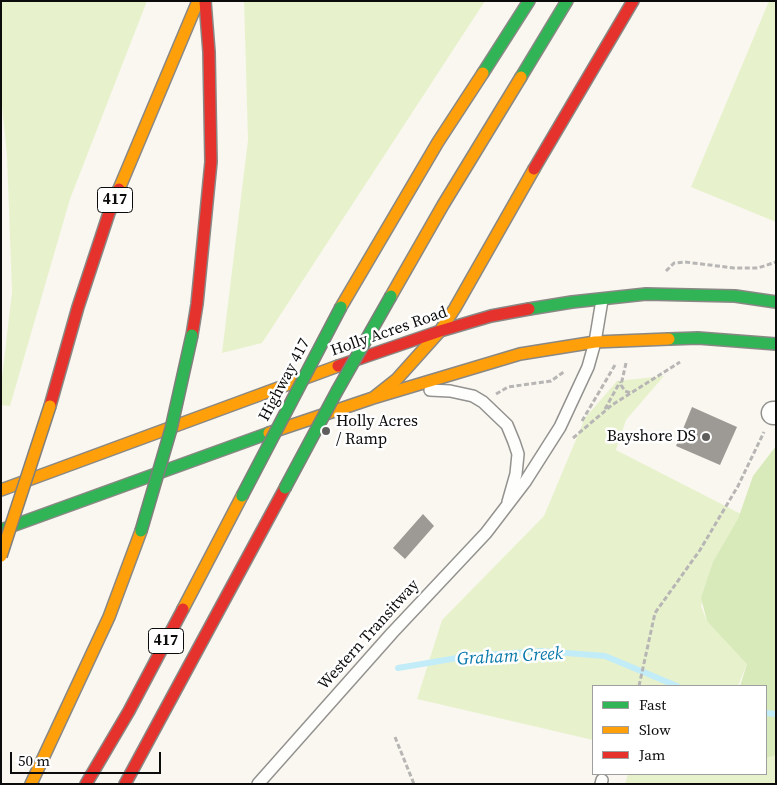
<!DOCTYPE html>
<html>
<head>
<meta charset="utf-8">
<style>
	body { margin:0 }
	#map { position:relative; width:777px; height:785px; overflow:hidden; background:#faf7f0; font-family:"Source Serif 4",serif }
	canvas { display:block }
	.frame { position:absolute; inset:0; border:2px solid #0c0c0c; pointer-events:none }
	.legend { position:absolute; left:592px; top:685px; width:175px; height:90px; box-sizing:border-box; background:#fff; border:1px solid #9e9e9e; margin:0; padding:6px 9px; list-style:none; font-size:15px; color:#0c0c0c }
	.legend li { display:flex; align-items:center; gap:10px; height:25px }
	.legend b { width:25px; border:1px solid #9e9e9e }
	.scale { position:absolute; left:10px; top:752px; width:151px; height:22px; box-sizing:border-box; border:2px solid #0c0c0c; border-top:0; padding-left:6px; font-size:15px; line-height:18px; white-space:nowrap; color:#0c0c0c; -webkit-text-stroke:4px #fff; paint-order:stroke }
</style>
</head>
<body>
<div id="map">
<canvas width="777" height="785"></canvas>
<div class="frame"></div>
<ul class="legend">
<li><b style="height:6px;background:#30b455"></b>Fast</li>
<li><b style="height:6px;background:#ff9f0a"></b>Slow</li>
<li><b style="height:6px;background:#e5322d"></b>Jam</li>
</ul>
<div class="scale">50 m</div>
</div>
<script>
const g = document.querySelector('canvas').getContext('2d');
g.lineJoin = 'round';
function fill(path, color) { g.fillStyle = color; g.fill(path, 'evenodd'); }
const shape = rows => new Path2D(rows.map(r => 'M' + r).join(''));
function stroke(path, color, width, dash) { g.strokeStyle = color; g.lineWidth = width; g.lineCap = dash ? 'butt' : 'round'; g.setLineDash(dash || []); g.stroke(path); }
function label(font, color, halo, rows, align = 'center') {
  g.font = font + ' "Source Serif 4",serif'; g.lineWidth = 5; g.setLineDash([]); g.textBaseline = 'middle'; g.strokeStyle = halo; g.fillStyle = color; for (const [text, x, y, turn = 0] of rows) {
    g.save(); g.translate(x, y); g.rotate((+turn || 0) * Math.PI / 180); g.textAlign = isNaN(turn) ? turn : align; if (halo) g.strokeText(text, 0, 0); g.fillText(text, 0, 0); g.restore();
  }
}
const green = shape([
	[1,1,147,1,70,199,10,406,1,405,1,386,12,292,7,155,1,97],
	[244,1,485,1,262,343,222,353,248,140],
	[769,1,776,1,776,222,691,187],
	[664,376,626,420,616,450,741,514,701,606,707,621,746,653,747,664,738,686,593,686,593,740,417,699,442,620,544,516,585,418,617,381],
	[766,755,776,755,776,784,625,784,628,774,766,774]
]);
const forest = shape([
	[776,446,776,755,766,758,766,686,740,686,747,664,707,621,701,598,713,562,738,519,753,476]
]);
const stream = shape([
	[398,668,469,656,541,651,605,656,677,686],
	[766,713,776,714]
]);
const building = shape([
	[692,407,737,427,720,465,676,446],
	[423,514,434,526,405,559,393,548]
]);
const path = shape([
	[666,271,674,263,685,262,734,268,758,268,776,262],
	[626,363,621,385,625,391,631,393],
	[496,394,508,387,551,381,565,371],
	[605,409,620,382],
	[582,421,615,365],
	[573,438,612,405,680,362],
	[639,686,655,613,700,550,738,486,764,432],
	[395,737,414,784]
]);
const lane = shape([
	[430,390,450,391,473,396,483,402,507,425,514,442,518,454,516,474,508,502],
	[258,784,392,633,486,533,525,482,560,427,588,367,595,342,602,300],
	[601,784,602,780]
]);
const street = shape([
	[773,413,776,413]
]);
const fast = shape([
	[483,73,529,1],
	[521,77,567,1],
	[529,309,572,302,646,294,735,296,776,302],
	[669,339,698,338,776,344],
	[1,530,269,433]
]);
const slow = shape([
	[119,189,198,1],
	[391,296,443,205,521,77],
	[341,307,438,142,483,73],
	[373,398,397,379,440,331,455,308,534,169],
	[269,433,373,398,520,354,595,342,669,339],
	[1,490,338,366],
	[183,609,242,496],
	[31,784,109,617,141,531]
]);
const jam = shape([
	[534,169,633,1],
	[192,335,197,304,211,162,209,52,205,1],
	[338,366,440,331,491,316,529,309],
	[50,406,78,307,109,213,119,189],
	[86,784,129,711,183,609],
	[125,784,285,488]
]);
const fastBridge = shape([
	[285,488,337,391,391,296],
	[242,496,341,307],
	[141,531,171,429,192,335]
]);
const slowBridge = shape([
	[1,556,50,406]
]);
const markers = [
	[326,431,5,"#5f5e5c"],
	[706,437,5,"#5f5e5c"]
];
const shields = [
	[115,200,35],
	[166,641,35]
];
const shieldNames = [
	["417",115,200],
	["417",166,641]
];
const streetNames = [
	["Holly Acres Road",389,332,-19],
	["Highway 417",285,380,-62],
	["Western Transitway",369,635,-48]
];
const poiNames = [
	["Holly Acres",336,422],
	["/ Ramp",336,440],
	["Bayshore DS",696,437,"right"]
];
const waterNames = [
	["Graham Creek",510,657,-3]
];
fill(green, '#e7f2cd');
fill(forest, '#d8eaba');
stroke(stream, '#c1ecf8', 6);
fill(building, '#9d9a96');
stroke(lane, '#93928f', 14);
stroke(street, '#93928f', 25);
stroke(fast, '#8a8885', 14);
stroke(slow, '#8a8885', 14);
stroke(jam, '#8a8885', 14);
stroke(path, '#b7b6b5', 3, [5, 2.5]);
stroke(lane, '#fefefd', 11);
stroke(street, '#fefefd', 22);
stroke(fast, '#30b455', 11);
stroke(slow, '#ff9f0a', 11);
stroke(jam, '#e5322d', 11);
stroke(fastBridge, '#807f7c', 14, []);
stroke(slowBridge, '#807f7c', 14, []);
stroke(fastBridge, '#30b455', 11);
stroke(slowBridge, '#ff9f0a', 11);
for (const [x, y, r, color] of markers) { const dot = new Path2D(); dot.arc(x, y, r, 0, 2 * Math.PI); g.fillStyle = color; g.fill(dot); stroke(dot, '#fff', 2); }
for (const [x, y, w] of shields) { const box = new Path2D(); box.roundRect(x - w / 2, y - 12.5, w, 25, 4); g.fillStyle = '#fff'; g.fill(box); stroke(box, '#0c0c0c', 1); }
label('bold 15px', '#0c0c0c', null, shieldNames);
label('16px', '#0c0c0c', '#fff', streetNames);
label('16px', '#0c0c0c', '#fff', poiNames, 'left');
label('italic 18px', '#0978a9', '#fff', waterNames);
</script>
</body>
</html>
